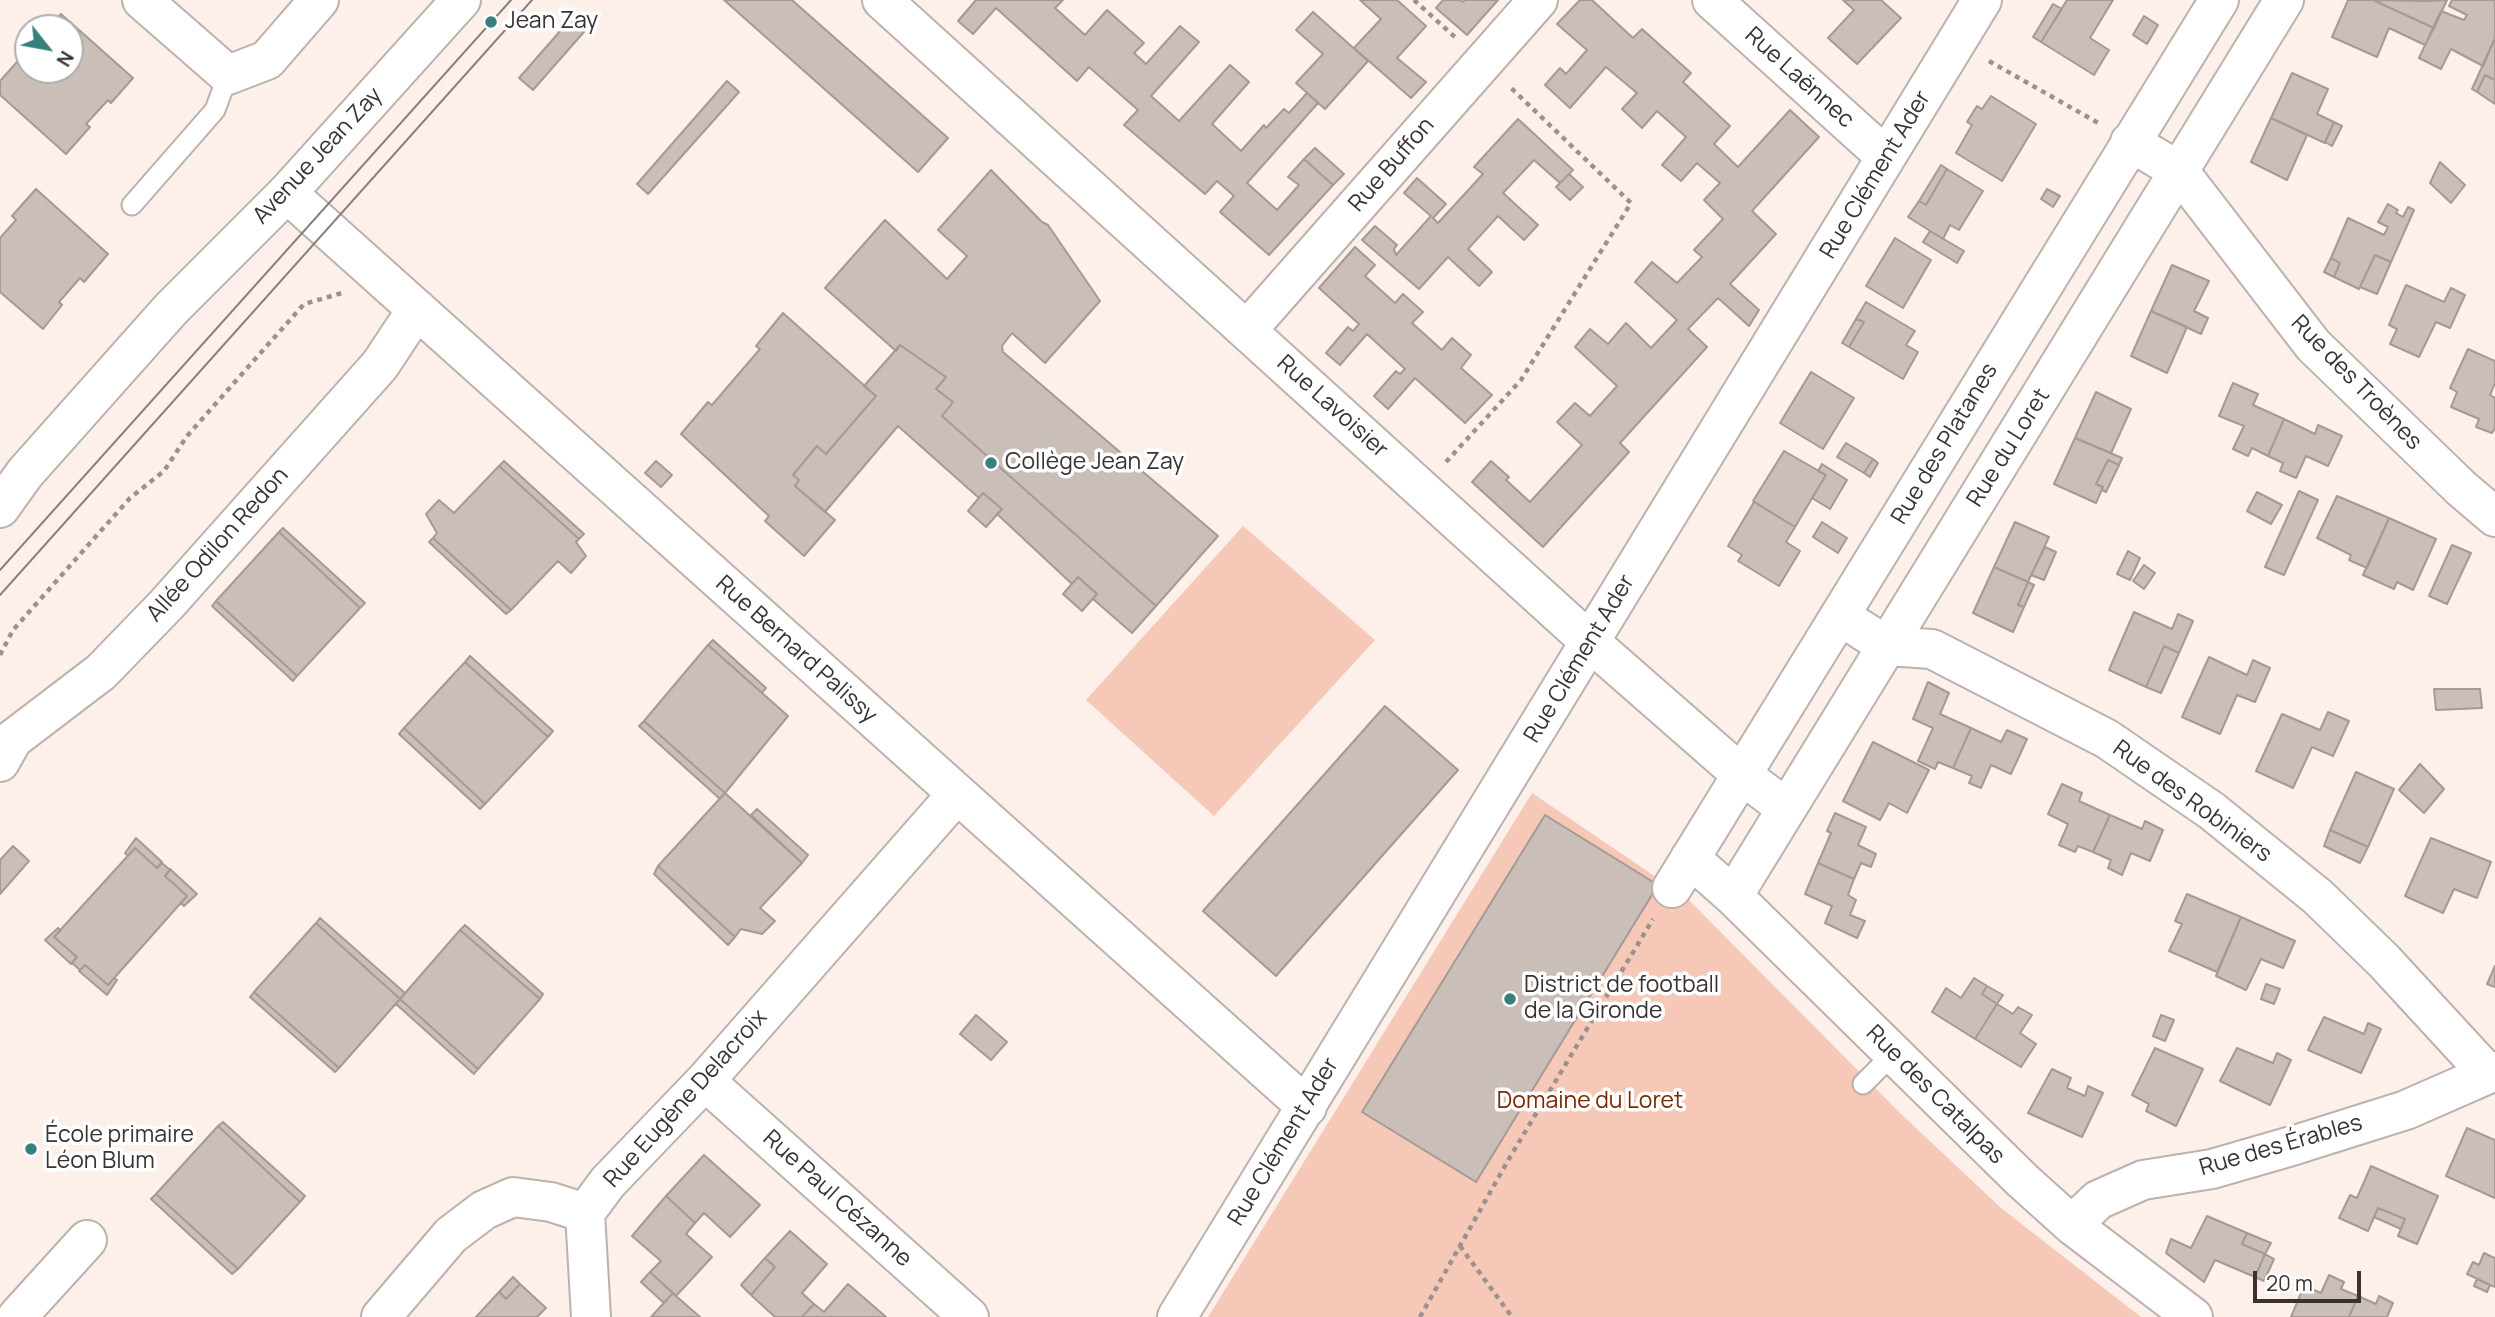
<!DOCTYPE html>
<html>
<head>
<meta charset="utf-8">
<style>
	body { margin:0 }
	#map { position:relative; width:2495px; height:1317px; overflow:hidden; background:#fdf0eb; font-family:Manrope,sans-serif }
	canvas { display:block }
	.north { position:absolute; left:14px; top:14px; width:70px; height:70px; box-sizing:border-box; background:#fff; border:2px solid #afadad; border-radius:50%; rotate:121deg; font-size:19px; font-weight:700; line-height:28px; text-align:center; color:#383331 }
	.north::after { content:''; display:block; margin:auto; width:24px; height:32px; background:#38807d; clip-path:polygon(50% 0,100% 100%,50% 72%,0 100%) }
	.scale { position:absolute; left:2253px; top:1271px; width:108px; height:32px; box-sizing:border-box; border:4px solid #383331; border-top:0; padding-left:9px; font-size:21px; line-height:24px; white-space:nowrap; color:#383331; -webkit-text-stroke:5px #fff; paint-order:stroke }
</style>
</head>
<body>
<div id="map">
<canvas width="2495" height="1317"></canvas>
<div class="north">N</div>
<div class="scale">20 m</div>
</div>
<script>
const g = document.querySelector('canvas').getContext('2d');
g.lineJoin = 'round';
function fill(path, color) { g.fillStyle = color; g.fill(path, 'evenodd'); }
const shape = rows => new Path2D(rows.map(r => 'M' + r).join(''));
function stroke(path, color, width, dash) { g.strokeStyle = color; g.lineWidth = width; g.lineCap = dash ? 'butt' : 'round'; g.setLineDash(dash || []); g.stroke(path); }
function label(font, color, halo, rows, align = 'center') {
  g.font = font + ' Manrope,sans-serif'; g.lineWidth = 7; g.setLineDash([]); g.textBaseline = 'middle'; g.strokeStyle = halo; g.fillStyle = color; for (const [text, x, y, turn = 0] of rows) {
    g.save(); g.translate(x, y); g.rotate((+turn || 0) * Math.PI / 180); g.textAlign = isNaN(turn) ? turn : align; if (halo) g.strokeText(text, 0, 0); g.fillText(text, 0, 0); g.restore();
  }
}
const green = shape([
	[1243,526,1375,640,1214,816,1086,700],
	[1532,793,1687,898,1899,1112,2001,1208,2141,1317,1208,1317]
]);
const building = shape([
	[724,0,792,0,948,138,918,172,724,0],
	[976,0,1063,0,1055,8,1085,35,1107,10,1144,43,1134,53,1146,64,1180,26,1199,42,1151,96,1179,121,1230,65,1249,82,1212,124,1241,151,1264,125,1266,128,1284,109,1289,113,1307,93,1318,103,1247,183,1277,210,1299,185,1288,177,1304,159,1333,185,1269,255,1220,212,1234,196,1217,181,1205,194,1124,125,1138,110,1089,67,1077,81,996,8,973,34,958,21,976,0],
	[1360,0,1397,0,1426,26,1397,58,1426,82,1411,98,1354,48,1381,19,1360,0],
	[1443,0,1460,0,1463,2,1465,0,1498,0,1467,35,1436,8,1443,0],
	[1580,0,1592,0,1633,38,1642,29,1691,73,1683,82,1730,126,1714,144,1738,167,1790,110,1819,137,1752,211,1776,234,1730,284,1759,310,1749,326,1718,298,1688,329,1707,347,1620,443,1629,452,1543,547,1472,482,1491,461,1509,477,1506,480,1530,502,1582,445,1557,422,1575,403,1590,416,1617,386,1575,347,1590,329,1608,344,1626,323,1651,348,1677,320,1635,282,1652,262,1677,283,1702,257,1694,250,1723,219,1704,200,1720,183,1697,163,1681,181,1662,165,1686,137,1657,111,1642,128,1622,109,1637,93,1606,67,1570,108,1545,85,1560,68,1566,74,1587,50,1557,24,1580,0],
	[1843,0,1881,0,1901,18,1857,64,1828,38,1854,10,1843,0],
	[2067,0,2113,0,2090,38,2109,50,2094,75,2041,42,2067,0],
	[2348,0,2373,0,2434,28,2425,45,2389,28,2377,57,2332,37,2348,0],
	[2373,0,2428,1,2447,0,2434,28,2373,0],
	[2452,0,2495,0,2495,38,2483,66,2451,49,2441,69,2419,58,2441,11,2464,20,2467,15,2449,6,2452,0],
	[2053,4,2062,9,2041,42,2033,37,2053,4],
	[1313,12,1368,61,1325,109,1296,83,1323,54,1296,30,1313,12],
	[576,13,590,25,533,90,519,78,576,13],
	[61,14,133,78,111,103,108,100,86,124,90,127,66,154,0,95,0,81,17,62,21,66,28,59,28,70,70,70,70,28,49,28,61,14],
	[2144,16,2158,25,2147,44,2133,35,2144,16],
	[2495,38,2495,80,2485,75,2477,92,2472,89,2495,38],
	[2292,73,2328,89,2317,114,2334,122,2325,143,2271,118,2292,73],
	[2485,75,2495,80,2495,104,2477,92,2485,75],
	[727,81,739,92,648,194,637,184,727,81],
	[1991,96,2036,124,2002,181,1956,153,1972,125,1967,122,1977,106,1982,109,1991,96],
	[2271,118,2307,135,2287,180,2251,162,2271,118],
	[1518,119,1573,170,1560,183,1534,160,1503,193,1538,225,1524,240,1498,216,1468,249,1492,272,1479,286,1448,257,1419,289,1362,240,1375,226,1397,245,1394,249,1396,255,1431,216,1404,193,1417,178,1446,204,1433,218,1438,223,1483,174,1474,167,1518,119],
	[2334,122,2342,126,2332,146,2325,142,2334,122],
	[1315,148,1344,174,1333,185,1304,159,1315,148],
	[2440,162,2465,185,2451,203,2430,183,2440,162],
	[1941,165,1947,169,1926,205,1919,201,1941,165],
	[1947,169,1983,191,1959,230,1950,225,1943,239,1908,217,1919,201,1926,205,1947,169],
	[991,170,1042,222,1048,225,1100,301,1045,363,1012,333,1002,346,1003,352,1218,536,1156,606,942,416,953,402,936,389,946,377,900,345,896,351,825,288,885,220,947,279,967,256,938,230,991,170],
	[1569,174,1583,187,1570,200,1556,187,1569,174],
	[36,189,108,254,84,282,80,278,59,302,62,305,43,329,0,292,0,238,16,220,12,216,36,189],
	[2047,189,2060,196,2053,207,2041,199,2047,189],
	[2388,204,2398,210,2396,213,2403,217,2408,207,2414,210,2391,262,2375,255,2359,289,2334,277,2340,263,2331,258,2348,218,2384,235,2388,227,2378,222,2388,204],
	[1930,231,1964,251,1957,263,1923,242,1930,231],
	[1895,238,1931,260,1903,308,1866,286,1895,238],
	[1355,247,1375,265,1365,276,1395,303,1403,294,1423,312,1412,323,1442,350,1452,338,1471,355,1461,368,1492,395,1465,423,1415,378,1388,409,1374,396,1396,371,1400,374,1405,369,1367,334,1340,365,1326,353,1348,327,1353,331,1359,324,1319,288,1355,247],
	[2375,255,2391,262,2377,294,2360,287,2375,255],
	[2331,258,2340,263,2334,277,2324,272,2331,258],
	[2172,265,2209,281,2194,311,2208,318,2201,334,2151,311,2172,265],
	[2406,285,2444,302,2451,288,2465,295,2450,328,2436,322,2419,357,2390,344,2397,329,2389,325,2406,285],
	[1866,302,1915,331,1906,345,1918,352,1903,379,1849,347,1864,322,1856,319,1866,302],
	[2151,311,2187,327,2167,373,2131,356,2151,311],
	[783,313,876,396,826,454,817,446,793,475,799,480,795,486,835,520,804,556,765,521,769,516,681,434,708,402,712,405,760,349,756,346,783,313],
	[1856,319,1864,322,1849,347,1842,343,1856,319],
	[900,345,946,377,936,389,953,402,942,416,1156,606,1132,633,1093,599,1097,594,1078,577,1072,584,997,514,1002,509,983,493,979,498,898,426,825,512,795,486,799,480,793,475,817,446,826,454,876,396,864,386,900,345],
	[2468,349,2495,361,2495,383,2490,395,2495,398,2495,428,2492,433,2476,427,2479,419,2451,407,2457,392,2450,388,2468,349],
	[1811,372,1854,398,1823,449,1780,423,1811,372],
	[2233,383,2258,394,2253,405,2284,419,2268,456,2252,448,2248,456,2233,449,2244,426,2219,416,2233,383],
	[2096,392,2131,409,2111,453,2075,438,2096,392],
	[2284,419,2315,434,2318,425,2342,436,2328,466,2306,456,2296,478,2280,471,2283,463,2268,456,2284,419],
	[2075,438,2122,458,2119,465,2108,460,2096,484,2103,487,2096,503,2054,484,2075,438],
	[1846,443,1873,459,1864,473,1837,457,1846,443],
	[1784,451,1826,475,1795,527,1753,501,1784,451],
	[1873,459,1878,463,1870,477,1864,473,1873,459],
	[2108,460,2119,465,2106,492,2102,490,2103,487,2096,484,2108,460],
	[504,461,584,534,579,539,499,466,504,461],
	[656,461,672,475,661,487,645,473,656,461],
	[1822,464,1847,480,1830,509,1812,498,1826,475,1818,471,1822,464],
	[499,466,579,539,576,542,586,556,571,573,558,561,511,610,433,538,437,533,426,514,439,500,454,513,499,466],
	[2299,491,2318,500,2284,575,2265,567,2299,491],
	[2257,492,2282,505,2271,524,2247,511,2257,492],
	[983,493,1002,509,986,527,968,511,983,493],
	[2337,496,2389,518,2367,568,2349,560,2351,555,2317,538,2337,496],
	[1754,502,1795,527,1786,542,1800,551,1779,586,1738,561,1742,555,1728,546,1754,502],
	[2389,518,2436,539,2413,590,2397,582,2394,589,2363,575,2389,518],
	[1822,522,1847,538,1838,553,1813,537,1822,522],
	[2015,522,2049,537,2028,582,1994,567,2015,522],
	[283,528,365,603,360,608,279,532,283,528],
	[279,532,360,608,297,676,216,601,279,532],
	[433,538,511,610,506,614,429,542,433,538],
	[2452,545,2471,553,2447,604,2429,596,2452,545],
	[2045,547,2056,552,2044,580,2031,575,2045,547],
	[2128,551,2140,558,2130,580,2117,574,2128,551],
	[2144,565,2155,573,2144,589,2133,581,2144,565],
	[1994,567,2028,582,2018,605,2024,607,2013,632,1973,613,1994,567],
	[1078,577,1097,594,1082,611,1063,594,1078,577],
	[2028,582,2034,585,2024,607,2018,605,2028,582],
	[216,601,297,676,293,681,212,606,216,601],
	[2134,612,2172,629,2178,614,2193,621,2179,653,2164,646,2146,687,2109,670,2134,612],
	[713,640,766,688,762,693,708,645,713,640],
	[708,645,788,716,725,793,644,721,708,645],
	[2164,646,2179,653,2161,693,2146,687,2164,646],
	[470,656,553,731,548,737,465,662,470,656],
	[2209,657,2247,675,2253,660,2270,668,2255,702,2237,695,2220,734,2182,717,2209,657],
	[465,662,548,737,485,804,404,728,465,662],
	[1928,682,1949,693,1940,714,1971,728,1953,768,1938,762,1935,769,1918,761,1933,728,1913,719,1928,682],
	[2434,689,2480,689,2482,708,2436,710,2434,689],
	[1385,706,1458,770,1276,976,1203,911,1385,706],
	[2328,712,2349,721,2333,756,2312,747,2293,788,2256,771,2282,714,2320,730,2328,712],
	[644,721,725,793,720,799,639,726,644,721],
	[404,728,485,804,480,809,399,734,404,728],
	[1971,728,2001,742,2007,730,2027,739,2011,774,1991,765,1981,788,1969,783,1972,776,1953,768,1971,728],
	[1873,742,1929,770,1907,813,1889,803,1880,820,1843,801,1873,742],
	[2420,764,2444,789,2424,813,2399,790,2420,764],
	[2356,772,2394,789,2368,847,2330,830,2356,772],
	[2062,784,2082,793,2079,801,2110,815,2093,852,2078,846,2075,852,2059,845,2068,824,2048,814,2062,784],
	[725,793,802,863,760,908,775,921,762,934,741,929,735,937,658,866,725,793],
	[757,809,808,855,802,863,751,815,757,809],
	[1835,813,1866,827,1858,845,1876,854,1871,867,1861,863,1854,879,1818,863,1831,833,1827,831,1835,813],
	[1545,815,1658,885,1476,1182,1362,1112,1545,815],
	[2110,815,2142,829,2145,821,2163,830,2150,861,2131,853,2122,875,2108,868,2111,860,2093,852,2110,815],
	[2330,830,2368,847,2360,863,2324,846,2330,830],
	[136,838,162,862,157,868,135,848,128,856,125,853,136,838],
	[2431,838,2491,862,2477,898,2454,889,2443,913,2405,896,2431,838],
	[13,846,29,861,0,894,0,860,13,846],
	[135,848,157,868,162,863,170,870,165,876,187,896,108,985,85,965,80,970,72,963,77,957,54,937,135,848],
	[1818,863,1854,879,1848,895,1856,900,1850,915,1865,921,1857,938,1825,923,1832,906,1805,894,1818,863],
	[658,866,735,937,728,945,654,874,658,866],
	[170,869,197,894,184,906,181,903,187,896,165,876,170,869],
	[2187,894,2241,917,2217,972,2169,951,2182,924,2175,921,2187,894],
	[2241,917,2295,941,2283,968,2261,959,2246,990,2216,976,2241,917],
	[320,918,405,993,400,999,316,923,320,918],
	[316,923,400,999,339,1068,254,992,316,923],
	[465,925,543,994,540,999,460,930,465,925],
	[58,928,61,930,54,937,77,957,71,964,45,940,58,928],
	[460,930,540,999,478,1069,400,999,460,930],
	[85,965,108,985,114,978,117,980,107,995,79,971,85,965],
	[2495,966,2495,987,2487,984,2495,966],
	[1974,978,1987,986,1982,994,1997,1004,1975,1039,1932,1012,1946,988,1961,998,1974,978],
	[2266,984,2280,989,2274,1004,2261,999,2266,984],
	[1987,986,2003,995,1997,1004,1982,994,1987,986],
	[254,992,339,1068,335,1072,250,997,254,992],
	[400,999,478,1069,474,1074,396,1004,400,999],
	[1997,1004,2013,1014,2018,1007,2032,1015,2020,1033,2036,1044,2021,1067,1975,1039,1997,1004],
	[976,1015,1007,1042,991,1060,960,1034,976,1015],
	[2161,1015,2174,1020,2165,1041,2153,1036,2161,1015],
	[2324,1017,2364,1034,2368,1023,2381,1029,2361,1073,2308,1050,2324,1017],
	[2155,1048,2203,1069,2176,1126,2146,1111,2149,1104,2132,1095,2155,1048],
	[2237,1048,2273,1063,2277,1053,2291,1060,2270,1105,2220,1081,2237,1048],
	[2052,1069,2071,1078,2067,1088,2085,1096,2088,1086,2103,1093,2082,1137,2028,1113,2052,1069],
	[223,1122,305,1196,300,1202,218,1126,223,1122],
	[218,1126,300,1202,238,1269,156,1194,218,1126],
	[2467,1128,2495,1140,2495,1198,2446,1176,2467,1128],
	[704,1155,760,1205,730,1237,704,1213,695,1223,666,1196,704,1155],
	[2371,1166,2438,1196,2417,1244,2398,1236,2405,1219,2378,1208,2368,1231,2339,1218,2350,1195,2357,1198,2371,1166],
	[156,1194,238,1269,232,1274,151,1199,156,1194],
	[666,1196,695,1223,686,1234,712,1257,676,1296,650,1272,661,1261,632,1236,666,1196],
	[2378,1208,2405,1219,2401,1229,2374,1217,2378,1208],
	[2207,1216,2247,1233,2242,1244,2265,1254,2255,1277,2215,1260,2204,1282,2166,1253,2171,1239,2191,1248,2207,1216],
	[790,1231,827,1264,802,1293,814,1304,802,1317,775,1317,751,1295,775,1267,765,1258,790,1231],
	[2247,1233,2271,1243,2265,1254,2242,1244,2247,1233],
	[2484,1253,2495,1258,2495,1287,2467,1274,2473,1262,2479,1265,2484,1253],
	[2265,1254,2274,1259,2264,1281,2255,1277,2265,1254],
	[765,1258,775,1267,751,1295,741,1285,765,1258],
	[650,1272,673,1293,664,1303,641,1282,650,1272],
	[2329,1275,2344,1282,2341,1289,2358,1296,2349,1317,2291,1317,2304,1286,2321,1293,2329,1275],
	[513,1277,520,1284,506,1299,499,1292,513,1277],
	[2477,1279,2490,1285,2487,1292,2474,1286,2477,1279],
	[520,1284,546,1308,537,1317,476,1317,499,1292,506,1299,520,1284],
	[848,1284,886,1317,802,1317,814,1304,824,1312,848,1284],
	[673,1293,676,1296,700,1317,651,1317,673,1293],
	[2358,1296,2376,1304,2379,1296,2393,1303,2387,1317,2349,1317,2358,1296]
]);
const path = shape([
	[1414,0,1456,38],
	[1989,61,2100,124],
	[1446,462,1521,380,1631,203,1509,86],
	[0,655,13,630,130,498,164,471,187,436,304,304,342,293],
	[1460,1246,1512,1317],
	[1420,1317,1510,1157,1653,919]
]);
const lane = shape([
	[132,205,215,110,228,75],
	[1863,1084,1893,1054]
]);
const street = shape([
	[142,0,228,75,267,60,319,0],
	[882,0,1590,642,1742,775,1786,808],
	[1712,0,1886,157],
	[2130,142,2179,171,2313,345,2461,488,2495,517],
	[287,193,1307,1107],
	[1247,330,1538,0],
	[1840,616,1887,646,1932,649,2107,739,2212,811,2318,897,2384,961,2488,1074],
	[0,762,13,739,101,672,166,605,380,365,417,309],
	[1690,858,1733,896,2022,1180,2072,1225,2193,1317],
	[1672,888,2219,0],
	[1733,896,2284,0],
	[705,1081,969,1317],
	[585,1213,591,1317],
	[2072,1225,2098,1200,2143,1180,2212,1169,2295,1145,2406,1110,2495,1071],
	[17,1317,87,1240],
	[381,1317,451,1235,484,1210,513,1197,551,1202,585,1213,608,1182,705,1081,957,794],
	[1177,1317,1982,0]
]);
const secondary = shape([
	[0,508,25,473,171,309,287,193,461,0]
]);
const tram = shape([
	[0,570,511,0],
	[0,595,532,0]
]);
const markers = [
	[491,22,7,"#38807d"],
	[991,463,7,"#38807d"],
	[1510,999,7,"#38807d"],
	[31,1149,7,"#38807d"]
];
const poiNames = [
	["Jean Zay",505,22],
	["Collège Jean Zay",1005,463],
	["District de football",1524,986],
	["de la Gironde",1524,1012],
	["École primaire",45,1136],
	["Léon Blum",45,1162]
];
const streetNames = [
	["Rue Laënnec",1799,78,42],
	["Avenue Jean Zay",318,156,-47],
	["Rue Buffon",1392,165,-49],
	["Rue Clément Ader",1876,175,-59],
	["Rue des Troènes",2356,383,46],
	["Rue Lavoisier",1332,407,42],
	["Rue des Platanes",1945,444,-59],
	["Rue du Loret",2009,448,-58],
	["Allée Odilon Redon",218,545,-48],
	["Rue Bernard Palissy",796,650,42],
	["Rue Clément Ader",1580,659,-59],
	["Rue des Robiniers",2192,802,36],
	["Rue des Catalpas",1935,1095,45],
	["Rue Eugène Delacroix",686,1099,-48],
	["Rue Clément Ader",1284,1142,-59],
	["Rue des Érables",2281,1146,-16],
	["Rue Paul Cézanne",837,1199,42]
];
const parkNames = [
	["Domaine du Loret",1590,1102]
];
fill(green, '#f5c8b8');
fill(building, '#cabeb9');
stroke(building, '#a59994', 2);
stroke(lane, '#bdb1ac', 23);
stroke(street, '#bdb1ac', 42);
stroke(secondary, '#bdb1ac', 42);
stroke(path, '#9b928f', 4.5, [5, 5]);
stroke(lane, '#fff', 19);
stroke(street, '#fff', 38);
stroke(secondary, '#fff', 38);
stroke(tram, '#88807c', 2);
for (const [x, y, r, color] of markers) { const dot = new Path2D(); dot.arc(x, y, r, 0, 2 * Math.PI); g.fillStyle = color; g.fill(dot); stroke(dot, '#fff', 2.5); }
label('23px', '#383331', '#fff', poiNames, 'left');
label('23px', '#383331', '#fff', streetNames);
label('23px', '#762903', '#fff', parkNames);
</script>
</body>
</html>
